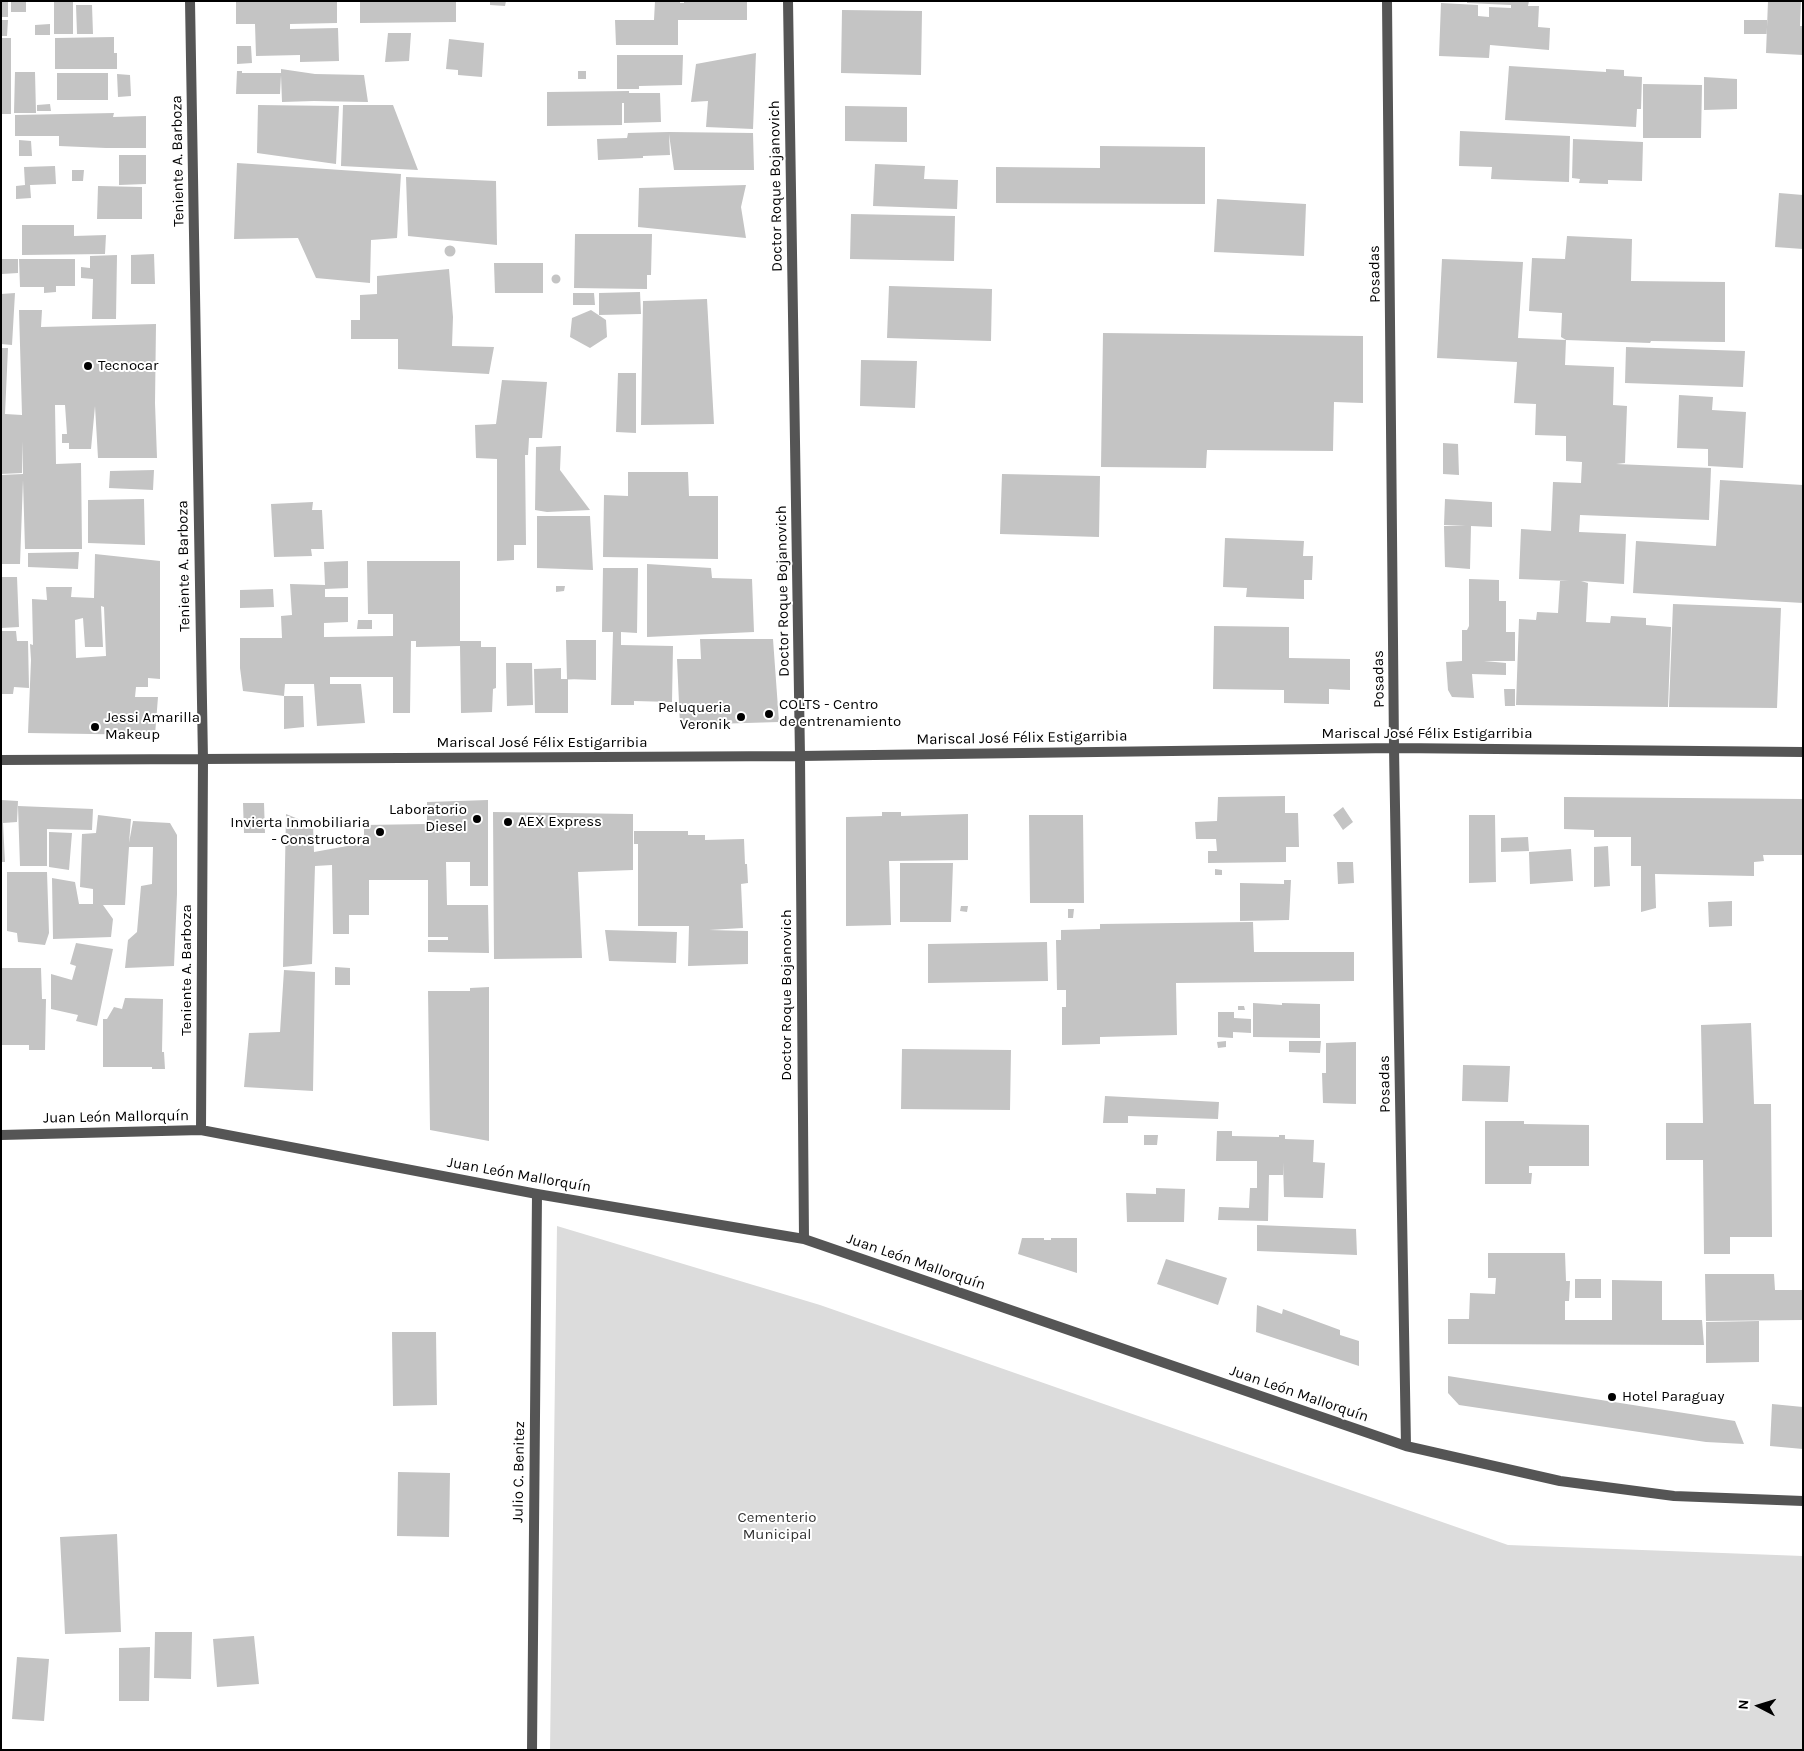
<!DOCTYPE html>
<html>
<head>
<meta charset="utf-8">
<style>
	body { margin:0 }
	#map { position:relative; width:1804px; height:1751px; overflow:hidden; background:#fff; font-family:Karla,sans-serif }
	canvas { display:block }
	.frame { position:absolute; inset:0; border:2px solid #000; pointer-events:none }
	.north { position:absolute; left:1734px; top:1681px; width:50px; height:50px; -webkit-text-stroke:4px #fff; paint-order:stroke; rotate:275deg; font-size:14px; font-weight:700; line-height:20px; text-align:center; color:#000 }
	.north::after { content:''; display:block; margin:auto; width:18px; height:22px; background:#000; clip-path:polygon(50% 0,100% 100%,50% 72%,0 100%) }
</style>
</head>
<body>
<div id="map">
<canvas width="1804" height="1751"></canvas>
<div class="frame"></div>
<div class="north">N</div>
</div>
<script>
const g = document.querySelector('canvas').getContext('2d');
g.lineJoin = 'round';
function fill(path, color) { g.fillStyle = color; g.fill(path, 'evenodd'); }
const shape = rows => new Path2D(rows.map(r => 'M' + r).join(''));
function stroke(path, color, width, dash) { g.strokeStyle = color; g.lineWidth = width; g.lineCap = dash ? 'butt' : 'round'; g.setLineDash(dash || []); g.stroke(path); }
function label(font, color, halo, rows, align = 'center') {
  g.font = font + ' Karla,sans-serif'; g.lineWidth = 4; g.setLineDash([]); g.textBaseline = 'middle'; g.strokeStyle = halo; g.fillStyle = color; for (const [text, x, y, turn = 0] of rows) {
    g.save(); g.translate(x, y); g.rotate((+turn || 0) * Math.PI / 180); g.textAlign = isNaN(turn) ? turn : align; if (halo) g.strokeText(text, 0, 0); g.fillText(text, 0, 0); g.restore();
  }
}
const green = shape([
	[557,1226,820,1305,1508,1545,1803,1556,1803,1750,550,1750]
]);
const building = shape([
	[1,1,8,1,8,17,1,17],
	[11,1,26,1,26,12,11,12],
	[54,1,73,1,73,34,54,34],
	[236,1,337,1,337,23,290,24,290,29,338,28,339,61,300,62,300,55,256,56,255,24,236,24],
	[360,1,456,1,456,22,360,23],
	[490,1,506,1,505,6,490,5],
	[655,1,680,1,680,3,684,3,684,1,747,1,747,20,678,20,678,45,616,45,615,20,654,20],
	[1467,1,1529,1,1528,6,1539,6,1538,27,1550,28,1549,50,1490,45,1489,58,1439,56,1441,3,1478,5,1478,16,1489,17,1489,7,1511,8,1511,5,1467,3],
	[1768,1,1801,1,1800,26,1803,26,1803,55,1766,53],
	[76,5,92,5,93,34,77,34],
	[842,10,922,11,921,75,841,73],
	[1,20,8,20,7,36,1,36],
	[1744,20,1767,20,1767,34,1744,34],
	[50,24,50,35,35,35,35,25],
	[388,33,411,33,409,61,385,62],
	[114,37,114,53,117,53,117,69,55,69,55,38],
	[1,38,11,38,11,114,1,114],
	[449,39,484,43,482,77,458,75,458,70,446,69],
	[237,46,251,46,252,63,237,64],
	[756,53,753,129,706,127,708,101,691,102,696,64],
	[617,55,683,55,682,85,639,86,639,89,617,89],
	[1509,66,1606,72,1606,69,1624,70,1624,76,1642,77,1641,109,1637,109,1636,127,1505,120],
	[281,69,315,74,364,75,368,102,314,101,282,102,281,75,280,94,236,94,237,71,242,71,242,73,281,73],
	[578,71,586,71,586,79,578,79],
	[15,72,35,72,36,113,14,113],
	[57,73,108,73,108,100,57,100],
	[117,74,130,75,131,96,118,97],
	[1704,77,1737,79,1737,109,1704,110],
	[1643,84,1702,85,1701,138,1643,138],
	[629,91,629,93,660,93,661,122,624,123,624,103,622,103,622,125,547,126,547,92],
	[50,104,51,111,37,111,37,105],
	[258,105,339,106,336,164,257,153],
	[343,105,393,105,418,170,341,166],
	[845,106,907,107,907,142,845,141],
	[114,113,113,117,146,116,146,148,106,148,59,146,59,136,15,136,15,115],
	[1460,131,1570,136,1569,182,1491,179,1492,167,1459,166],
	[669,132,753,133,754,170,674,170,669,134,670,155,643,156,643,158,598,160,597,139,627,138,628,133],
	[1573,139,1643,142,1642,181,1608,180,1608,184,1579,183,1580,179,1572,178],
	[19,140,31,141,32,156,19,156],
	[1100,146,1205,147,1205,204,996,203,996,167,1100,168],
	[119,155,146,155,146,184,119,185],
	[237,163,401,174,397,238,371,240,370,283,316,278,298,238,234,239],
	[875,164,925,166,924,179,958,180,957,209,873,206],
	[55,166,56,184,30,185,31,198,16,199,16,186,25,185,24,167],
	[72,170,84,170,83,181,72,181],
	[406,177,496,181,497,245,408,236],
	[746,185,741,207,746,238,638,227,639,188],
	[98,186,142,187,142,219,97,219],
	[1779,193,1803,195,1803,249,1775,247],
	[1217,199,1306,204,1304,256,1214,252],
	[851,214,955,216,954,261,850,259],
	[22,225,74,225,74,236,106,235,105,254,22,255],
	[575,234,652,234,651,275,647,275,647,289,574,288],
	[1567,236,1632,239,1631,281,1725,282,1725,342,1651,341,1650,343,1566,340,1565,365,1614,367,1613,405,1627,406,1625,463,1616,464,1711,468,1709,520,1580,515,1579,532,1626,534,1624,584,1581,581,1588,583,1586,622,1610,623,1611,616,1646,618,1646,625,1671,627,1668,707,1516,705,1519,619,1536,620,1537,612,1558,613,1560,581,1569,581,1519,579,1521,529,1551,531,1553,482,1581,483,1582,462,1566,461,1566,436,1535,435,1536,404,1514,403,1517,362,1437,358,1442,259,1523,262,1518,338,1566,340,1561,337,1562,313,1529,311,1532,258,1565,259],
	'444.5 251a5.5 5.5 0 1 1 11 0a5.5 5.5 0 1 1-11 0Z',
	[154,254,155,284,131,284,131,255],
	[117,255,116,319,92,319,93,279,81,278,81,267,90,268,90,256],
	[1,259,18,259,18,273,2,274],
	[19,259,75,259,75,286,56,286,56,292,44,293,44,287,20,287],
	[494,263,543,263,543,293,495,293],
	[449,269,453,317,452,346,494,347,489,374,398,369,398,339,351,339,351,320,360,320,360,295,377,294,377,276],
	'551.5 279a4.5 4.5 0 1 1 9 0a4.5 4.5 0 1 1-9 0Z',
	[889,286,992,289,991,341,887,338],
	[640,292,641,314,599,315,599,293],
	[15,293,12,345,1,344,1,294],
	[573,293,594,293,595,305,573,305],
	[707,299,714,424,641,425,643,301],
	[19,310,42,310,41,327,156,324,155,403,157,458,98,458,95,406,91,449,69,449,69,443,62,443,62,434,67,434,65,405,55,405,56,464,81,463,82,549,25,549,23,480,20,564,1,564,1,475,23,474,23,441,22,473,1,474,1,348,8,348,5,414,22,415],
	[591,310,606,320,607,337,590,348,570,337,572,318],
	[1103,333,1363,336,1363,403,1334,402,1333,451,1207,450,1206,468,1101,467],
	[1626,347,1745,351,1743,387,1625,383],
	[861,360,917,361,915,408,860,406],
	[618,373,636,373,636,433,616,432],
	[502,380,547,382,542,438,529,438,528,455,525,455,526,545,514,545,514,560,497,561,497,459,476,458,475,425,496,424],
	[1679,395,1713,397,1712,410,1746,412,1743,468,1708,466,1708,449,1677,448],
	[1443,443,1458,444,1459,475,1443,474],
	[561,446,560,470,590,510,547,512,535,510,536,447],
	[154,470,153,490,109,488,110,471],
	[628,472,688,472,689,496,718,496,718,559,603,557,604,495,628,496],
	[1002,474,1100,476,1099,537,1000,534],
	[1720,480,1803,485,1803,603,1633,593,1636,541,1716,546],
	[144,499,145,545,88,543,88,500],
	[1445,499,1492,502,1492,527,1471,526,1470,569,1445,567,1444,526,1466,526,1444,525],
	[313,502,312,510,322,510,324,549,311,549,312,556,274,557,271,504],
	[537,516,590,516,593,570,537,568],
	[1225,538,1304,541,1303,556,1313,556,1312,580,1304,580,1304,599,1246,597,1247,588,1223,587],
	[79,552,78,569,28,567,28,553],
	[95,554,160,561,160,679,148,678,148,687,136,687,135,697,158,697,155,735,28,733,31,660,30,644,33,645,32,599,47,600,46,587,72,587,71,597,94,598],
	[101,606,104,607,106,656,76,658,75,620,83,618,85,647,103,647],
	[348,561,348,588,325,589,325,597,348,597,348,622,324,623,324,637,393,636,393,614,368,614,367,561,460,561,460,641,481,641,481,647,496,647,496,688,493,689,492,712,461,713,460,646,416,647,416,641,411,641,410,713,393,713,393,677,330,677,330,684,361,684,365,723,317,726,314,684,285,684,284,696,243,691,240,668,240,638,282,638,281,616,292,615,290,584,325,585,324,562],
	[647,564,711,568,712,578,752,579,754,632,647,637],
	[603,568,638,568,637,633,621,632,621,645,673,646,672,702,634,701,634,705,611,705,613,632,602,632],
	[1,577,17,577,19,627,1,628],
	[1469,579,1499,580,1499,601,1506,601,1506,632,1515,632,1515,661,1484,661,1506,663,1506,675,1472,674,1474,698,1452,697,1448,690,1446,662,1462,661,1462,630,1467,630,1469,626],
	[556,586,565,586,564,591,556,592],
	[273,589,274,607,240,608,240,590],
	[1673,604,1781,608,1777,708,1669,707],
	[358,620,372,620,372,629,357,629],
	[1214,626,1289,627,1289,658,1350,659,1350,690,1329,689,1329,704,1284,703,1284,690,1213,689],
	[1,631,16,631,17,641,28,641,29,688,14,687,13,694,1,694],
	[700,639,773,639,779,722,680,725,677,659,701,659],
	[566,640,596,640,596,680,567,679],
	[506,663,532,663,533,705,507,706],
	[561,668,561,679,568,679,568,713,535,713,534,669],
	[1504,689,1515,689,1515,706,1505,706],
	[284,696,303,696,304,727,284,729],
	[1285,796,1285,813,1298,813,1299,847,1286,847,1286,862,1208,863,1208,851,1217,851,1216,839,1196,839,1195,822,1217,821,1218,797],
	[1564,797,1803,799,1803,855,1763,855,1764,861,1754,862,1754,876,1655,874,1656,908,1641,912,1641,866,1631,866,1631,837,1594,837,1594,830,1564,829],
	[1,800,18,801,17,822,3,823,5,862,1,862],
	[488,800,488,886,470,886,470,862,446,862,447,905,488,905,489,953,428,952,428,940,448,940,448,937,428,937,428,880,369,880,369,915,349,915,349,934,333,934,332,865,315,866,312,964,283,967,286,814,313,825,314,852,364,843,364,825,427,824,427,802],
	[243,803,264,803,265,833,244,833],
	[18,806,93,809,92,830,47,829,47,866,20,866],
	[1343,807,1353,822,1343,830,1333,815],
	[493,812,633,814,633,870,578,872,582,958,494,959],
	[882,812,901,812,901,816,968,814,968,860,889,861,891,925,846,926,846,817,882,816],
	[98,815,131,819,129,843,133,821,170,823,177,835,177,894,174,966,125,968,128,940,137,932,141,886,152,884,153,847,129,847,125,905,103,905,113,919,111,937,53,939,52,878,75,882,79,904,93,904,93,889,80,887,82,834,96,833],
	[1029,815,1083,815,1084,903,1030,903],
	[1469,815,1495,815,1496,882,1469,883],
	[634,831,688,831,688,835,705,835,705,840,744,839,745,864,747,864,748,883,741,884,743,928,709,930,748,931,748,964,688,966,689,926,638,926,638,844,634,844],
	[49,832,72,833,69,870,49,867],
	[1528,837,1529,851,1501,852,1501,838],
	[1608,846,1610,886,1594,887,1594,847],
	[1571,849,1573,881,1530,884,1529,852],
	[1337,862,1353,862,1354,883,1338,884],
	[900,863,953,863,951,922,900,922],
	[1215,869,1222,870,1222,875,1215,875],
	[7,872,47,872,49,933,45,945,18,942,17,933,7,931],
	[1284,880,1291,880,1289,920,1240,921,1240,883,1284,884],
	[1732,901,1732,926,1709,927,1708,902],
	[961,906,968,906,967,912,960,911],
	[1068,909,1074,909,1073,918,1068,918],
	[1253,922,1254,952,1354,952,1354,981,1176,983,1177,1035,1100,1037,1100,1044,1062,1045,1062,1007,1066,1007,1066,990,1057,990,1056,940,1061,940,1061,930,1100,929,1100,924],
	[605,930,677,932,676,963,609,961],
	[1047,942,1048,981,928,983,928,944],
	[76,943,113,949,97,1026,76,1021,78,1015,51,1009,51,974,72,980,76,966,70,964],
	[335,967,350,968,350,985,335,985],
	[1,968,41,968,42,999,46,999,45,1050,29,1050,29,1045,1,1045],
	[284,970,315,972,313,1091,244,1087,249,1033,280,1032],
	[489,987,489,1141,430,1130,428,991,470,991,470,988],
	[125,998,163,999,162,1052,164,1052,165,1069,152,1069,152,1067,103,1067,103,1019,107,1019,114,1007,122,1009],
	[1253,1003,1282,1005,1282,1003,1320,1004,1320,1038,1253,1037],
	[1238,1006,1244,1006,1245,1010,1238,1010],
	[1218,1012,1234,1012,1234,1018,1251,1019,1251,1033,1233,1032,1233,1038,1218,1037],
	[1751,1023,1754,1104,1771,1104,1772,1237,1730,1237,1730,1254,1704,1254,1703,1160,1666,1160,1666,1123,1703,1123,1701,1025],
	[1226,1041,1226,1047,1218,1048,1217,1042],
	[1289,1041,1321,1041,1320,1053,1289,1052],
	[1356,1042,1356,1104,1323,1103,1322,1073,1326,1073,1326,1043],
	[902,1049,1011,1050,1010,1110,901,1109],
	[1463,1065,1510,1066,1508,1102,1462,1101],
	[1105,1096,1219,1102,1218,1119,1128,1116,1128,1123,1103,1123],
	[1485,1121,1524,1121,1524,1124,1589,1125,1589,1166,1529,1166,1529,1173,1532,1173,1531,1184,1485,1184],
	[1217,1131,1232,1131,1232,1136,1279,1137,1279,1135,1285,1135,1285,1139,1314,1140,1313,1162,1325,1163,1323,1198,1284,1197,1283,1162,1283,1175,1269,1175,1268,1221,1218,1220,1219,1207,1249,1208,1250,1188,1257,1188,1257,1161,1216,1161],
	[1144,1135,1158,1135,1157,1145,1144,1145],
	[1156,1188,1185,1189,1184,1222,1127,1222,1126,1193,1156,1194],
	[1257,1225,1356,1229,1357,1255,1257,1251],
	[1022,1238,1044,1238,1044,1240,1051,1240,1051,1238,1077,1238,1077,1273,1018,1254],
	[1488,1253,1565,1253,1566,1281,1570,1281,1569,1301,1565,1301,1565,1320,1612,1320,1612,1280,1662,1281,1662,1320,1702,1320,1704,1345,1448,1344,1448,1319,1469,1319,1470,1293,1495,1294,1496,1278,1488,1278],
	[1166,1259,1227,1278,1218,1305,1157,1284],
	[1705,1274,1774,1274,1775,1290,1803,1290,1803,1320,1706,1321],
	[1575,1279,1601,1279,1601,1298,1575,1298],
	[1257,1305,1282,1314,1283,1309,1340,1330,1340,1335,1359,1341,1359,1366,1256,1332],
	[1759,1321,1759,1362,1706,1363,1706,1322],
	[392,1332,436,1332,437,1405,393,1406],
	[1448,1376,1735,1421,1744,1444,1706,1442,1459,1405,1448,1393],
	[1772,1404,1803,1407,1803,1449,1770,1446],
	[398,1472,450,1473,449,1537,397,1536],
	[117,1534,121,1632,65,1634,60,1537],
	[155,1632,192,1632,191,1679,154,1678],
	[254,1636,259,1684,217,1687,213,1639],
	[150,1647,149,1701,119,1701,119,1648],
	[17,1657,49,1659,44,1721,12,1719]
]);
const minor = shape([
	[190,1,203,760,201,1130],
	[788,1,800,756,804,1239],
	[1387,1,1394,748,1406,1446],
	[1,760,800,756,1394,748,1803,752],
	[1,1135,201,1130,537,1194,804,1239,1406,1446,1560,1481,1674,1496,1803,1501],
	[532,1750,537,1194]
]);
const markers = [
	[88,366,5,"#000"],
	[769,714,5,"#000"],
	[741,717,5,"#000"],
	[95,727,5,"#000"],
	[477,819,5,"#000"],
	[508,822,5,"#000"],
	[380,832,5,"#000"],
	[1612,1397,5,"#000"]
];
const streetNames = [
	["Teniente A. Barboza",178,161,-91],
	["Doctor Roque Bojanovich",776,186,-91],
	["Posadas",1375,274,-91],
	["Teniente A. Barboza",184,566,-91],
	["Doctor Roque Bojanovich",783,591,-91],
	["Posadas",1379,679,-91],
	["Mariscal José Félix Estigarribia",1427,734],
	["Mariscal José Félix Estigarribia",1022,738,-1],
	["Mariscal José Félix Estigarribia",542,743],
	["Teniente A. Barboza",187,970,-90],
	["Doctor Roque Bojanovich",787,995,-90],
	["Posadas",1385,1084,-91],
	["Juan León Mallorquín",116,1117,-1],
	["Juan León Mallorquín",519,1175,10],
	["Juan León Mallorquín",916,1262,19],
	["Juan León Mallorquín",1299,1394,19],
	["Julio C. Benitez",519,1472,-89]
];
const poiNames = [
	["Tecnocar",98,366],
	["COLTS - Centro",779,705],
	["de entrenamiento",779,722],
	["Peluqueria",731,708,"right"],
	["Veronik",731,725,"right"],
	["Jessi Amarilla",105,718],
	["Makeup",105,735],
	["Laboratorio",467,810,"right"],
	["Diesel",467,827,"right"],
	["AEX Express",518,822],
	["Invierta Inmobiliaria",370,823,"right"],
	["- Constructora",370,840,"right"],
	["Hotel Paraguay",1622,1397]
];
const parkNames = [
	["Cementerio",777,1518],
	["Municipal",777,1535]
];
fill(green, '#dcdcdc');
fill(building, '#c4c4c4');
stroke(minor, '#555', 10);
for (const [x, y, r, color] of markers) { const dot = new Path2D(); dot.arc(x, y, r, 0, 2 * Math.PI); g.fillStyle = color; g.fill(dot); stroke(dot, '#fff', 2); }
label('15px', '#000', '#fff', streetNames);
label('15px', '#000', '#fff', poiNames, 'left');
label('15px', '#333', '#fff', parkNames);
</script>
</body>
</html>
